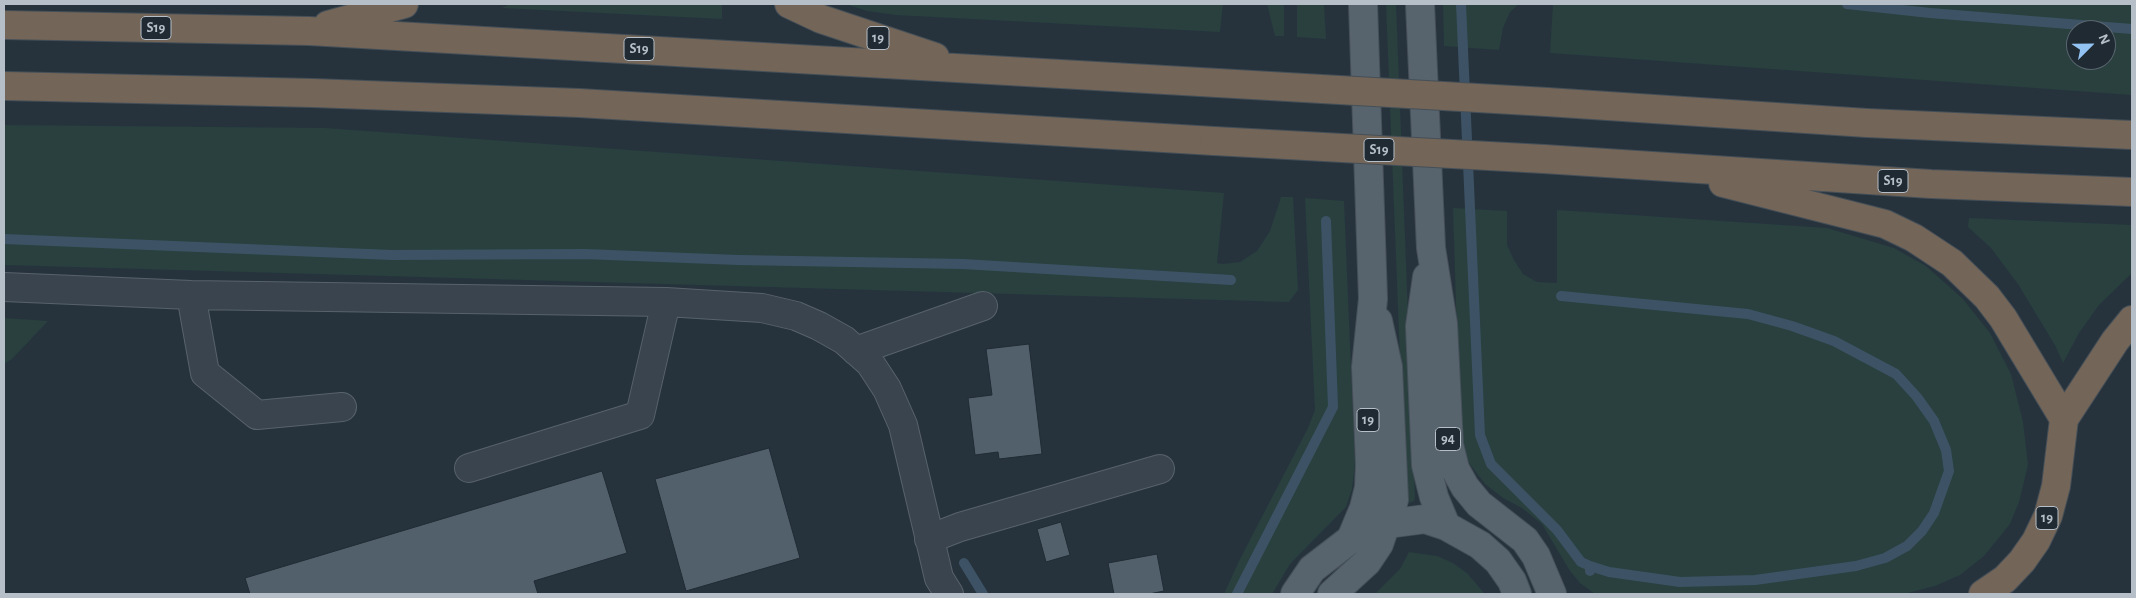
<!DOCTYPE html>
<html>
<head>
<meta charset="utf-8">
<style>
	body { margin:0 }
	#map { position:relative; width:2136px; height:598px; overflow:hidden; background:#26333d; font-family:"Alegreya Sans",sans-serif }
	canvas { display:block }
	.frame { position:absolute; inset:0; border:5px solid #b6bfc8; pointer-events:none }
	.north { position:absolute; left:2066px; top:20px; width:50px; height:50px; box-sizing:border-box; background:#1f2a33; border:1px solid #5b666f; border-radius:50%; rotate:67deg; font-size:14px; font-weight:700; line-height:20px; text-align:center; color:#b6bfc8 }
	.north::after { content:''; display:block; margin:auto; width:18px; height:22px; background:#92c3f2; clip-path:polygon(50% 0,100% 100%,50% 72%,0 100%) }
</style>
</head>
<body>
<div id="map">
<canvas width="2136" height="598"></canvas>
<div class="frame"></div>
<div class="north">N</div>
</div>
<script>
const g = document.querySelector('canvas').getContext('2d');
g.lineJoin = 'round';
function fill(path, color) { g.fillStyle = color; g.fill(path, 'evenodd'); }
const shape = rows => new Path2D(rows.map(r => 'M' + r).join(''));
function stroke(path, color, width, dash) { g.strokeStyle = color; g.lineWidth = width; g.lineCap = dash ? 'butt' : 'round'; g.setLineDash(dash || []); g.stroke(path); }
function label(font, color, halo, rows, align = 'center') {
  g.font = font + ' "Alegreya Sans",sans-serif'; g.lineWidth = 5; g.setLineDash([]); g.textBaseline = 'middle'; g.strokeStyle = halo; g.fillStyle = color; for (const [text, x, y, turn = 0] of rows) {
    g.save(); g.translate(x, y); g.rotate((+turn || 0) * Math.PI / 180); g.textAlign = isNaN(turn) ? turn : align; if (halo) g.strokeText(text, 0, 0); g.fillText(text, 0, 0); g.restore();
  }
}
const green = shape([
	[510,4,722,4,722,19,502,8],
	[846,4,1223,4,1220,32,896,15,867,11],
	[1267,4,1284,4,1284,36,1275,36],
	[1297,4,1324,4,1326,39,1297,37],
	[1386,4,1396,4,1415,497,1414,501,1410,503,1406,500,1405,486],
	[1443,4,1519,4,1510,12,1503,28,1499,50,1444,46],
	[1553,4,2132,4,2132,95,1550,53],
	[2076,30,2106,30,2106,60,2076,60],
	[4,125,325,128,1224,193,1217,263,1223,264,1240,262,1257,251,1270,231,1281,197,1293,197,1298,290,1289,302,4,265],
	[1305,198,1344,201,1355,463,1352,489,1346,507,1290,564,1272,594,1224,594,1239,561,1308,428,1315,410],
	[1453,208,1507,211,1507,245,1514,260,1523,274,1537,282,1557,283,1557,210,1827,228,1894,248,1926,266,1963,299,1990,333,2011,374,2023,422,2028,465,2019,502,2010,524,1984,556,1960,575,1935,586,1904,594,1595,594,1580,583,1570,571,1542,524,1522,508,1503,498,1485,484,1469,463,1460,431],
	[1969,218,2132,225,2132,273,2099,305,2079,333,2063,363,2056,347,2018,284,1991,248,1968,227],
	[4,318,48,321,12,359,4,364],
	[1409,552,1437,556,1453,563,1467,573,1485,594,1375,594,1400,569]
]);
const stream = shape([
	[1461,4,1480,435,1491,464,1557,530,1581,562,1590,566],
	[1847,4,1930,13,2132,29],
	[4,239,392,255,584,254,738,260,963,264,1231,280],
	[1561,296,1748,314,1792,326,1834,341,1896,374,1917,397,1934,421,1946,450,1949,471,1934,513,1922,531,1907,546,1885,558,1856,566,1755,580,1680,582,1609,572,1590,566,1590,571],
	[964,563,983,594],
	[1237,594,1333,407,1326,221]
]);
const building = shape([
	[1029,344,1042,454,999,459,998,452,975,455,968,398,992,395,986,349,1029,344],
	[769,448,800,558,686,591,655,479,769,448],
	[602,471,627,553,534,581,538,594,250,594,245,578,602,471],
	[1061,522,1070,555,1046,562,1037,529,1061,522],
	[1157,554,1164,591,1149,594,1114,594,1108,563,1157,554]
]);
const minor = shape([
	[4,287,191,295,666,302,762,308,796,316,819,326,844,340,870,363,887,389,903,425,939,578,949,594],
	[191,295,205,373,257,415,342,407],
	[856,351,983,306],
	[469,468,640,415,666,302],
	[929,539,960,527,1160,469]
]);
const major = shape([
	[1420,4,1431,248,1443,324,1449,445,1455,469,1465,487,1479,504,1525,540,1536,556,1552,594],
	[1427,277,1420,326,1426,465,1434,497,1446,526],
	[1351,539,1364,508,1369,488,1370,465,1366,367,1373,299,1363,4],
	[1295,594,1312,569,1351,539,1387,524,1425,519,1446,526,1480,545,1498,561,1512,581,1517,594],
	[1332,594,1367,562,1379,544,1394,500,1388,367,1378,321]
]);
const highway = shape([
	[789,4,821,19,935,57],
	[4,25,309,31,1218,83],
	[328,25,404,4],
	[4,86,313,93,579,103,1214,141],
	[1547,102,1867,123,2132,135],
	[1544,159,1931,184,2132,192],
	[1723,183,1885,224,1914,238,1952,263,1987,297,2003,318,2064,419],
	[1983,594,2005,579,2022,561,2036,541,2048,516,2056,486,2064,419,2115,341,2132,320]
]);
const highwayBridge = shape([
	[1218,83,1547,102],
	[1214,141,1544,159]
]);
const shields = [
	[156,28,30],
	[878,38,22],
	[639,49,30],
	[1379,150,30],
	[1893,181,30],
	[1368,420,22],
	[1448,439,25],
	[2047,518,22]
];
const shieldNames = [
	["S19",156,28],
	["19",878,38],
	["S19",639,49],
	["S19",1379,150],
	["S19",1893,181],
	["19",1368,420],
	["94",1448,439],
	["19",2047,518]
];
fill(green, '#29403f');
stroke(stream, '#3d5365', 10);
fill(building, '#51606a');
stroke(building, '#212b35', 1);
stroke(minor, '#58626b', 30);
stroke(major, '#46505a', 30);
stroke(highway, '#454f58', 30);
stroke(minor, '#3a444e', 28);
stroke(major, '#58646d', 28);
stroke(highway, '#736557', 28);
stroke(highwayBridge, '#454f58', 30, []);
stroke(highwayBridge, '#736557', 28);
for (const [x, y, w] of shields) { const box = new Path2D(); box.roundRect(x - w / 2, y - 11.5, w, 23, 4); g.fillStyle = '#1f2a33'; g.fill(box); stroke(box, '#b6bfc8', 1); }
label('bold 14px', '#b6bfc8', null, shieldNames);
</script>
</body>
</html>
